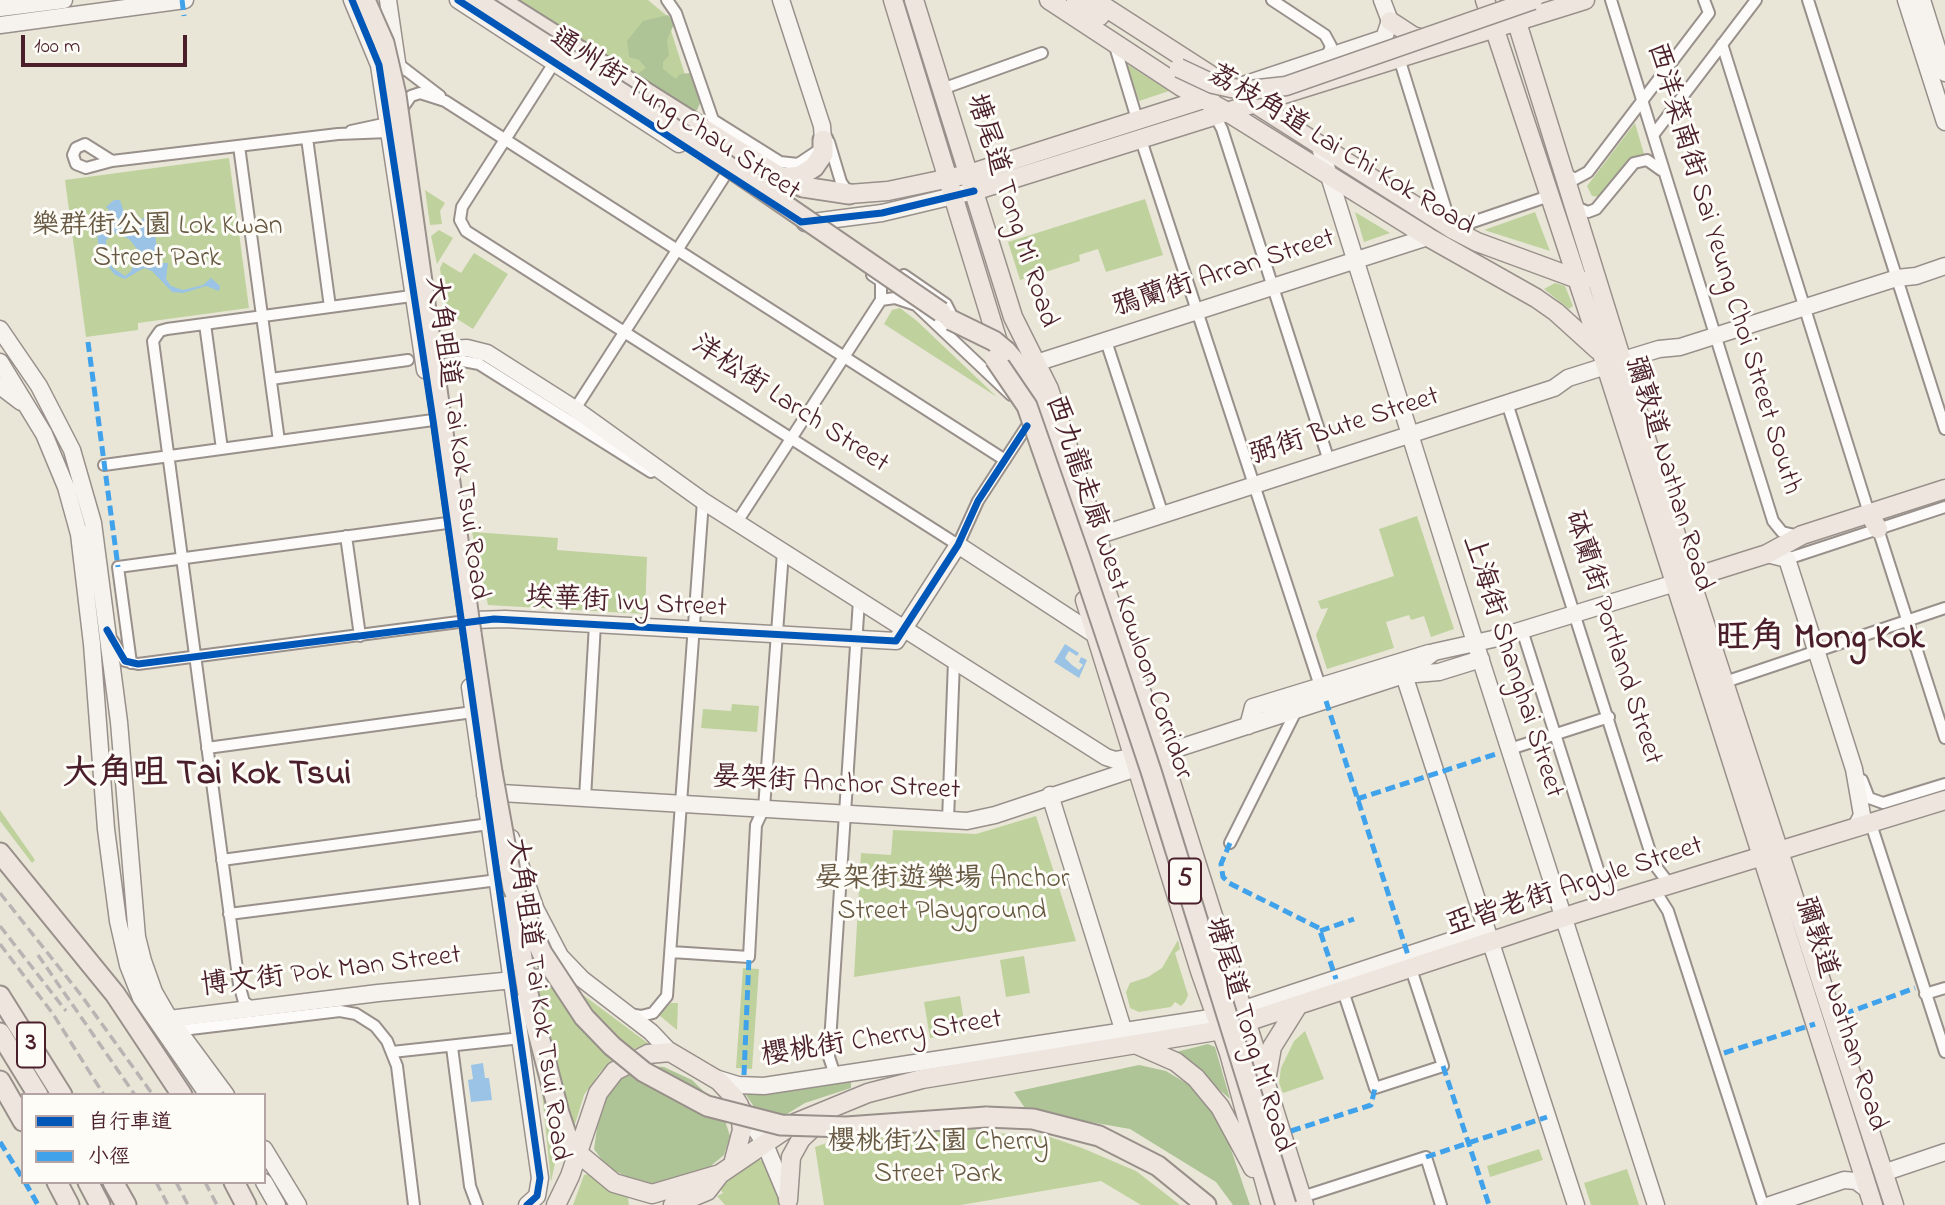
<!DOCTYPE html>
<html>
<head>
<meta charset="utf-8">
<style>
	body { margin:0 }
	#map { position:relative; width:1945px; height:1205px; overflow:hidden; background:#e9e6d8; font-family:"Indie Flower","LXGW WenKai TC",sans-serif }
	canvas { display:block }
	.legend { position:absolute; left:21px; top:1093px; width:245px; height:91px; box-sizing:border-box; background:#fdfcf7; border:2px solid #b5a4a5; margin:0; padding:9px 12px; list-style:none; font-size:21px; color:#4a1f2b }
	.legend li { display:flex; align-items:center; gap:14px; height:35px }
	.legend b { width:35px; border:2px solid #b5a4a5 }
	.scale { position:absolute; left:21px; top:35px; width:166px; height:32px; box-sizing:border-box; border:4px solid #4a1f2b; border-top:0; padding-left:9px; font-size:21px; line-height:24px; white-space:nowrap; color:#4a1f2b; -webkit-text-stroke:5px #fdfcf7; paint-order:stroke }
</style>
</head>
<body>
<div id="map">
<canvas width="1945" height="1205"></canvas>
<ul class="legend">
<li><b style="height:9px;background:#0057b8"></b>自行車道</li>
<li><b style="height:9px;background:#40a2eb"></b>小徑</li>
</ul>
<div class="scale">100 m</div>
</div>
<script>
const g = document.querySelector('canvas').getContext('2d');
g.lineJoin = 'round';
function fill(path, color) { g.fillStyle = color; g.fill(path, 'evenodd'); }
const shape = rows => new Path2D(rows.map(r => 'M' + r).join(''));
function stroke(path, color, width, dash) { g.strokeStyle = color; g.lineWidth = width; g.lineCap = dash ? 'butt' : 'round'; g.setLineDash(dash || []); g.stroke(path); }
function label(font, color, halo, rows, align = 'center') {
  g.font = font + ' "Indie Flower","LXGW WenKai TC",sans-serif'; g.lineWidth = 6; g.setLineDash([]); g.textBaseline = 'middle'; g.strokeStyle = halo; g.fillStyle = color; for (const [text, x, y, turn = 0] of rows) {
    g.save(); g.translate(x, y); g.rotate((+turn || 0) * Math.PI / 180); g.textAlign = isNaN(turn) ? turn : align; if (halo) g.strokeText(text, 0, 0); g.fillText(text, 0, 0); g.restore();
  }
}
const green = shape([
	[477,0,648,0,666,15,689,87,680,96],
	[1127,64,1169,91,1139,101],
	[1635,123,1644,154,1627,162,1600,197,1592,196,1587,186],
	[229,158,249,308,138,323,138,330,86,337,65,180],
	[425,190,445,203,440,211,442,224,430,225],
	[1145,199,1163,255,1106,272,1098,249,1079,255,1080,261,1020,280,1008,242],
	[1355,212,1390,233,1364,242],
	[1535,212,1550,251,1484,230],
	[439,230,453,238,437,264,431,236],
	[474,253,508,274,473,329,446,312,440,268,443,262,461,273],
	[1555,283,1565,286,1573,306,1569,309,1544,289],
	[900,308,917,321,997,397,884,324,892,310],
	[1417,516,1454,629,1431,637,1424,616,1411,620,1409,615,1386,622,1394,648,1327,669,1316,635,1328,608,1321,609,1318,601,1394,576,1379,529],
	[472,532,558,538,557,550,647,557,645,614,488,605],
	[732,704,759,706,757,732,701,728,703,709,731,711],
	[0,810,35,860,32,863,0,821],
	[1036,816,1076,941,854,977,861,853,891,855,893,830,976,834],
	[1178,940,1180,949,1175,953,1188,995,1185,1002,1181,1006,1175,1002,1171,1007,1139,1012,1130,1008,1126,992,1130,983,1148,977,1162,968],
	[1024,956,1030,993,1006,997,1000,960],
	[743,968,759,969,752,1069,736,1068],
	[567,983,649,1044,625,1052,601,1071,584,1095,575,1124,567,1110,552,1116,559,1144,551,1182,532,994,547,987],
	[960,996,966,1033,930,1038,924,1002],
	[671,1003,678,1003,677,1030,659,1015],
	[1305,1031,1324,1079,1283,1093,1279,1083,1281,1068,1294,1041],
	[972,1109,976,1132,1047,1136,1082,1148,1136,1171,1180,1205,1141,1205,1101,1181,961,1205,824,1205,815,1147,870,1128],
	[1539,1149,1543,1160,1490,1177,1487,1166],
	[755,1159,763,1161,769,1171,782,1205,725,1205,717,1196,723,1193,717,1185],
	[1627,1169,1639,1205,1591,1205,1584,1183],
	[589,1174,628,1198,629,1205,573,1205,584,1175]
]);
const forest = shape([
	[668,15,675,22,667,40,669,55,663,62,663,69,676,79,680,74,690,73,701,101,697,110,689,114,636,75,646,68,639,60,629,57,627,41,643,21],
	[1208,1044,1215,1047,1230,1099,1176,1052],
	[1139,1065,1166,1071,1196,1089,1223,1126,1250,1205,1233,1205,1216,1182,1130,1129,1027,1111,1014,1092],
	[647,1066,664,1067,692,1080,721,1108,730,1136,724,1155,706,1170,659,1185,629,1178,607,1167,594,1149,598,1121,607,1094,620,1079,635,1069],
	[851,1082,851,1088,805,1103,767,1126,744,1092,773,1093]
]);
const water = shape([
	[114,200,120,200,127,221,136,222,152,214,168,225,169,232,155,234,159,263,168,263,166,279,171,286,183,290,203,285,211,278,220,286,219,291,206,286,183,293,172,292,152,271,144,268,125,279,115,275,100,257,96,227,98,215,102,212,106,215,109,210,106,207],
	[114,233,129,239,144,258,143,261,135,262,131,271,125,276,113,268,107,257,106,240],
	[1065,644,1079,653,1077,656,1069,651,1065,658,1072,665,1079,670,1083,665,1079,662,1081,657,1087,660,1079,678,1054,662],
	[483,1063,485,1078,489,1078,492,1100,471,1102,468,1080,473,1079,471,1065]
]);
const street = shape([
	[667,0,676,13,713,120,780,162,798,164,816,152],
	[1272,0,1325,35,1331,46,1326,59],
	[1611,0,1773,521,1782,532,1799,536],
	[1808,0,1945,429],
	[1114,43,1137,119],
	[1722,44,1869,513],
	[1399,58,1452,229,1549,196],
	[397,63,440,96],
	[554,63,462,207,460,220,466,231,958,545,978,501,1027,426],
	[942,89,1042,53],
	[404,106,411,96,420,93,445,101,1005,460],
	[1213,112,1222,129,1329,461],
	[351,131,388,123],
	[1654,134,1756,0],
	[307,138,330,307],
	[1141,140,1320,686],
	[829,142,841,182,849,194],
	[239,146,279,441],
	[112,161,85,144,76,148,73,155,76,164,86,168,112,161,338,134,389,132],
	[1564,173,1575,179,1588,172,1709,13,1704,0],
	[1576,207,1588,212,1596,209,1634,163,1647,160,1661,170],
	[904,275,946,304,952,316],
	[881,300,895,298,916,305,1011,395],
	[205,324,222,449],
	[1106,341,1163,515],
	[439,365,463,361,479,364,651,472],
	[271,379,408,360],
	[1507,403,1654,864,1670,885],
	[575,409,726,174],
	[104,465,433,420],
	[737,522,881,300,881,281,872,275],
	[1878,529,1945,738],
	[346,536,360,636],
	[1787,559,1945,507],
	[1522,630,1609,904],
	[113,641,125,661,138,664,474,620],
	[131,663,118,567,447,523],
	[1725,682,1945,608],
	[207,748,473,712],
	[1510,749,1609,717],
	[1862,780,1869,798,1883,803,1945,784],
	[585,798,595,624],
	[948,820,954,661],
	[1871,824,1945,1052],
	[1230,843,1296,711],
	[222,860,489,824],
	[1654,889,1668,911,1763,1205],
	[229,914,498,880],
	[671,952,749,957,756,825,764,808,783,552],
	[1343,991,1375,1088,1443,1066,1411,969],
	[1925,994,1945,988],
	[253,1008,244,1002,239,984,153,341,160,331,167,329,419,295],
	[629,1014,641,1016,653,1013,667,996,703,501,700,501],
	[174,1031,340,1011,356,1014,375,1026,387,1041,397,1066,414,1205],
	[452,1047,470,1186,477,1205],
	[392,1052,521,1038],
	[840,1075,834,1072,829,1057,859,600],
	[1302,1197,1426,1157,1441,1205]
]);
const secondary = shape([
	[352,0,379,65,425,370],
	[388,0,398,69],
	[458,0,679,144],
	[781,0,822,126,823,140],
	[1906,0,1945,122],
	[1922,0,1945,73],
	[0,8,64,0],
	[0,25,185,0],
	[1237,87,1384,38,1390,21,1382,0],
	[1319,144,1475,642,1656,1205],
	[805,223,882,213,974,191],
	[0,329,39,386,72,450,93,523,119,722,137,937,143,961,154,992,169,1018,226,1095],
	[437,350,467,348,487,353,575,409,703,501,1106,757,1115,760,1176,749,1404,675,1434,652,1493,639,1685,580],
	[1623,360,1659,349,1680,347,1897,278,1916,276,1945,266],
	[0,362,44,434,66,487,79,534,92,644,106,829,118,921,128,965,141,998,208,1095],
	[1036,363,1428,237],
	[0,386,21,402],
	[1097,536,1554,388,1568,378,1606,366],
	[1767,554,1787,559,1854,769,1862,815,1856,827],
	[474,620,505,619,896,641,958,545,1094,634],
	[1404,675,1576,1205],
	[1404,675,1439,672,1481,659],
	[470,687,540,1178,537,1196,527,1205],
	[1248,726,1253,707,1429,653],
	[485,795,501,793,967,821,995,815,1149,764],
	[1050,795,1123,1029],
	[511,838,536,910,560,956,582,979,651,1032,670,1052],
	[1244,1009,1486,929],
	[161,1020,378,993,566,975],
	[715,1078,738,1085,764,1086,1217,1017],
	[743,1110,764,1142,788,1199],
	[264,1149,298,1205],
	[1883,1173,1945,1152],
	[264,1182,277,1205],
	[1770,1205,1844,1180,1856,1181,1867,1189]
]);
const primary = shape([
	[893,0,1002,355],
	[914,0,1013,317,1049,389,1083,492,1101,549,1105,587,1152,722,1304,1205],
	[1049,0,1180,86,1229,113,1428,237,1536,298,1556,312,1598,350],
	[1076,0,1100,16],
	[1094,0,1223,83],
	[1485,0,1606,366,1873,1205],
	[1510,0,1678,541,1894,1205],
	[1390,21,1413,36,1431,41],
	[1249,100,1452,229,1477,242,1583,281],
	[974,191,1585,0],
	[849,194,888,191,969,174,1210,97],
	[1869,513,1878,529],
	[1691,578,1767,554,1802,535,1945,489],
	[1085,600,1200,971,1229,1053,1271,1205],
	[1135,1044,1176,1062,1196,1078,1220,1107,1253,1168],
	[1267,1075,1272,1047,1297,1007],
	[578,1153,614,1183,652,1194,720,1174],
	[788,1200,791,1157,801,1139,822,1119],
	[556,1205,570,1176,598,1093,615,1071,648,1054,670,1052,719,1081,734,1097,739,1105,742,1130,733,1164],
	[673,1205,707,1191,720,1174,795,1123,868,1093,922,1079,1222,1030,1580,912,1945,800]
]);
const highway = shape([
	[499,0,775,174,803,187,849,194],
	[783,178,800,176,814,167,823,154,823,140],
	[1006,351,1027,375,1042,404,1087,541,1105,587],
	[471,633,492,772],
	[0,853,115,994,182,1095],
	[528,994,559,1113,566,1134,578,1153],
	[0,996,62,1095],
	[0,1033,38,1095],
	[0,1081,23,1121],
	[986,1117,1033,1119,1099,1136,1158,1166,1206,1205],
	[57,1182,69,1205],
	[88,1182,100,1205],
	[113,1182,126,1205],
	[234,1182,246,1205]
]);
const rail = shape([
	[0,893,81,995,153,1095],
	[0,926,66,1011],
	[0,944,53,1014,104,1095],
	[38,955,135,1095],
	[156,1182,168,1205],
	[176,1182,188,1205],
	[205,1182,217,1205]
]);
const primaryBridge = shape([
	[1179,68,1213,84,1231,88,1249,90,1286,86,1533,0]
]);
const highwayBridge = shape([
	[365,0,384,43,396,95,471,633],
	[476,0,626,96,941,312],
	[951,320,994,341,1006,351],
	[995,359,1027,406,1080,558,1151,771,1286,1205],
	[492,772,513,888,542,953,584,1017,612,1046,644,1072,707,1106,781,1125,846,1127,986,1117],
	[513,903,528,994]
]);
const quiet = shape([
	[182,0,184,16],
	[88,342,118,567],
	[1326,701,1408,955],
	[1357,799,1499,753],
	[1230,843,1221,864,1223,877,1229,883,1319,928,1336,979],
	[1320,931,1354,919],
	[1844,1014,1915,988],
	[1724,1053,1815,1024],
	[1443,1066,1489,1205],
	[744,1075,749,957],
	[1291,1131,1371,1105,1375,1088],
	[0,1142,23,1179],
	[1426,1157,1547,1117],
	[25,1182,38,1205]
]);
const cycleway = shape([
	[352,0,379,65,433,420,540,1178,537,1196,527,1205],
	[458,0,801,222,882,213,974,191],
	[107,630,125,661,138,664,494,619,896,641,958,545,978,501,1027,426]
]);
const shields = [
	[1185,881,32],
	[31,1045,28]
];
const shieldNames = [
	["5",1185,881],
	["3",31,1045]
];
const streetNames = [
	["通州街 Tung Chau Street",674,116,33],
	["荔枝角道 Lai Chi Kok Road",1340,152,31],
	["塘尾道 Tong Mi Road",1010,211,72],
	["西洋菜南街 Sai Yeung Choi Street South",1722,269,73],
	["鴉蘭街 Arran Street",1224,275,-18],
	["洋松街 Larch Street",789,406,33],
	["弼街 Bute Street",1345,428,-18],
	["大角咀道 Tai Kok Tsui Road",455,438,82],
	["彌敦道 Nathan Road",1667,474,73],
	["西九龍走廊 West Kowloon Corridor",1117,588,71],
	["埃華街 Ivy Street",626,605,3],
	["砵蘭街 Portland Street",1611,638,72],
	["上海街 Shanghai Street",1511,667,72],
	["晏架街 Anchor Street",836,786,3],
	["亞皆老街 Argyle Street",1575,888,-18],
	["博文街 Pok Man Street",331,973,-7],
	["大角咀道 Tai Kok Tsui Road",536,999,82],
	["彌敦道 Nathan Road",1839,1014,72],
	["塘尾道 Tong Mi Road",1247,1035,73],
	["櫻桃街 Cherry Street",882,1040,-9]
];
const parkNames = [
	["樂群街公園 Lok Kwan",157,228],
	["Street Park",157,260],
	["晏架街遊樂場 Anchor",942,881],
	["Street Playground",942,913],
	["櫻桃街公園 Cherry",938,1144],
	["Street Park",938,1176]
];
const districtNames = [
	["旺角 Mong Kok",1820,641],
	["大角咀 Tai Kok Tsui",207,777]
];
fill(green, '#bfd29d');
fill(forest, '#aec496');
fill(water, '#9ac3e5');
stroke(street, '#99908b', 14);
stroke(secondary, '#99908b', 19);
stroke(primary, '#99908b', 21);
stroke(highway, '#99908b', 23);
stroke(street, '#fcfbf9', 10);
stroke(secondary, '#f6f3ef', 16);
stroke(primary, '#eee6de', 18);
stroke(highway, '#eee6de', 19);
stroke(rail, '#b9b4b3', 3.5, [10, 5]);
stroke(primaryBridge, '#99908b', 21, []);
stroke(highwayBridge, '#99908b', 23, []);
stroke(primaryBridge, '#eee6de', 18);
stroke(highwayBridge, '#eee6de', 19);
stroke(quiet, '#40a2eb', 5, [10, 5]);
stroke(cycleway, '#0057b8', 7);
for (const [x, y, w] of shields) { const box = new Path2D(); box.roundRect(x - w / 2, y - 22.5, w, 45, 5); g.fillStyle = '#fdfcf7'; g.fill(box); stroke(box, '#4a1f2b', 2); }
label('bold 26px', '#4a1f2b', null, shieldNames);
label('28px', '#4a1f2b', '#fdfcf7', streetNames);
label('28px', '#675842', '#fdfcf7', parkNames);
label('bold 35px', '#4a1f2b', '#fdfcf7', districtNames);
</script>
</body>
</html>
